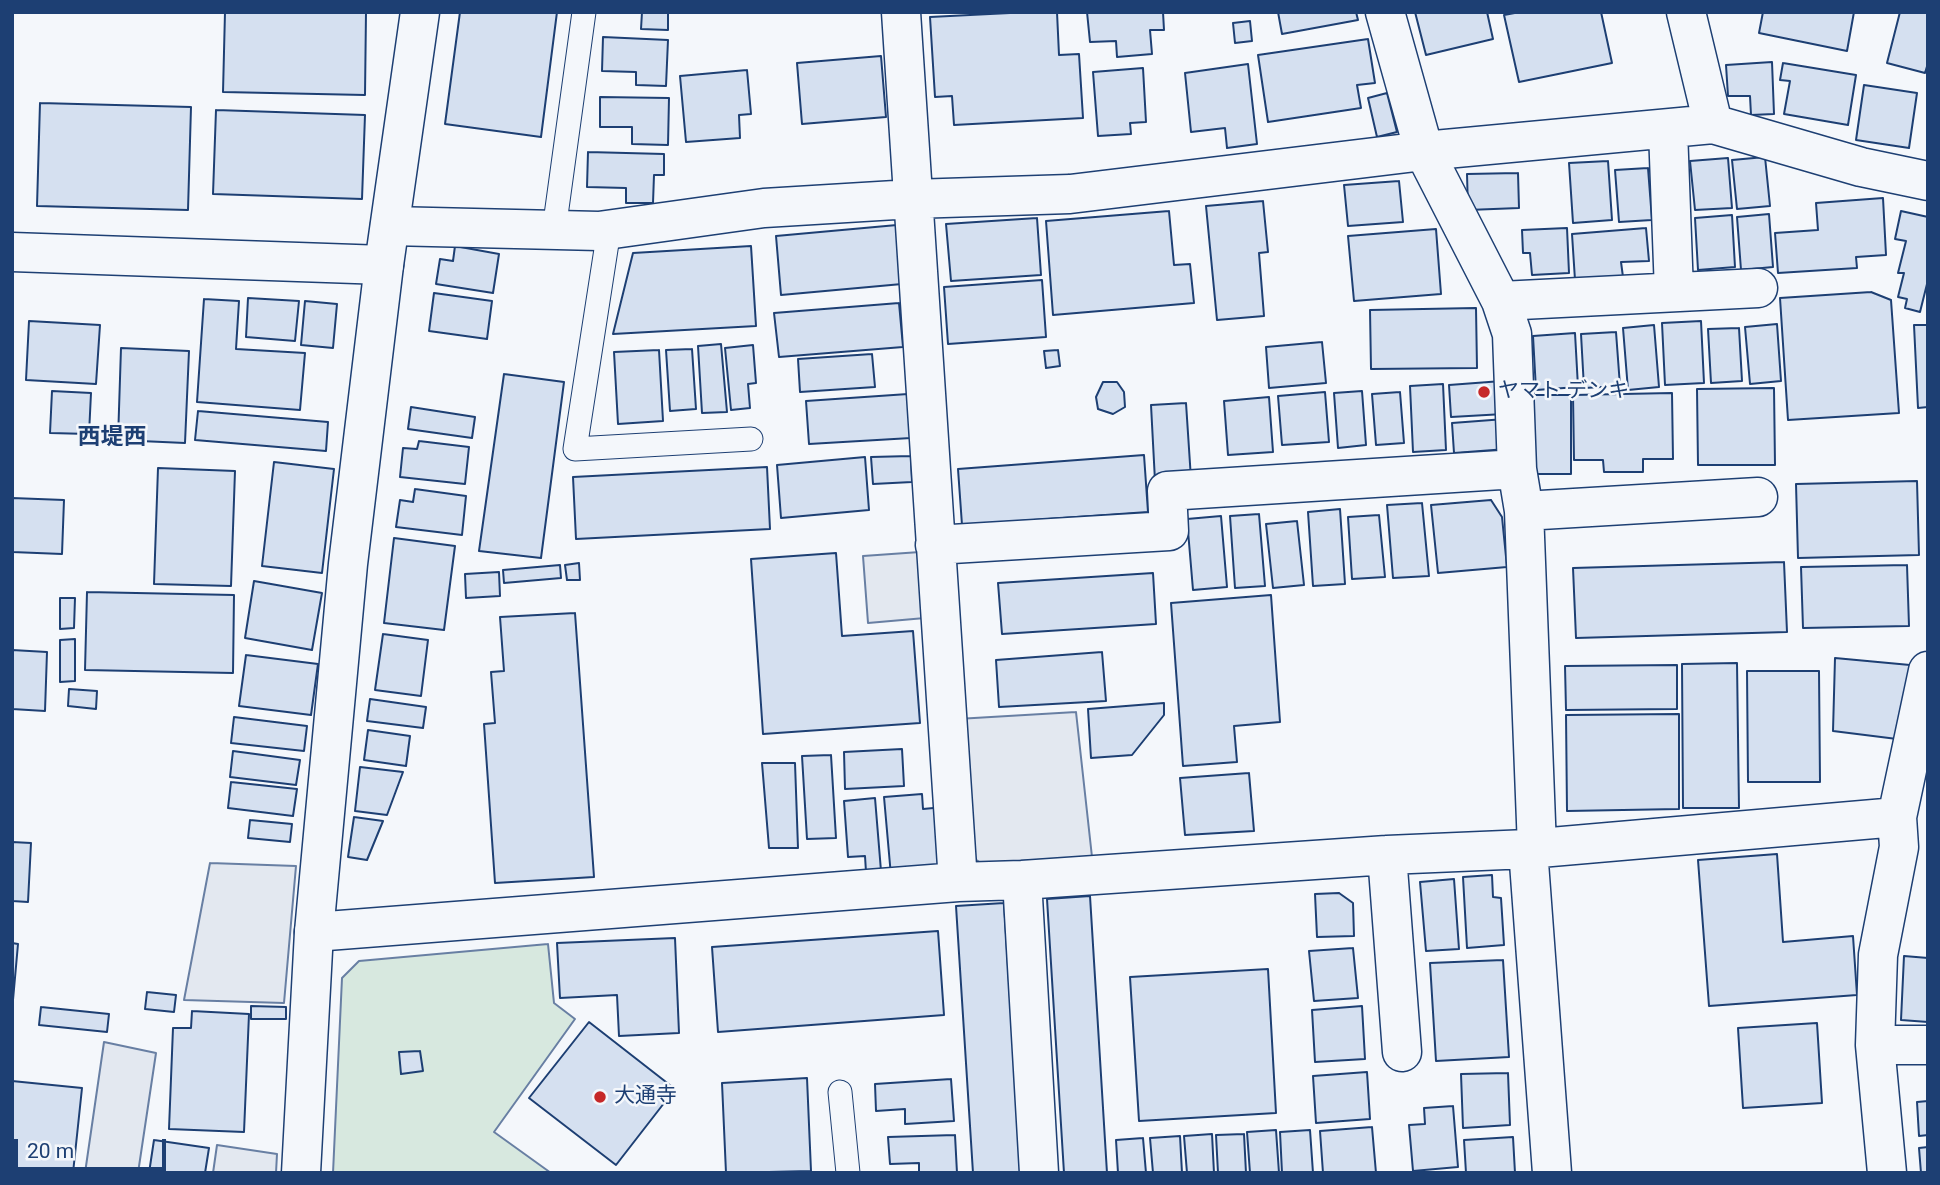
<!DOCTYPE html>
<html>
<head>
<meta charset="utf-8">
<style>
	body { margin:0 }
	#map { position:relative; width:1940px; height:1185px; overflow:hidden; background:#f4f7fb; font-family:Roboto,sans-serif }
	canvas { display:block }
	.frame { position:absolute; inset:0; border:14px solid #1d3f73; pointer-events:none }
	.scale { position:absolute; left:14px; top:1139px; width:152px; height:32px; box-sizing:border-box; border:4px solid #1d3f73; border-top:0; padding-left:9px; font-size:21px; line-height:24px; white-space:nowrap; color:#1d3f73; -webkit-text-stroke:5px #f4f7fb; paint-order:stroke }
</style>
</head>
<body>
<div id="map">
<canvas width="1940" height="1185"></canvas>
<div class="frame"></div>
<div class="scale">20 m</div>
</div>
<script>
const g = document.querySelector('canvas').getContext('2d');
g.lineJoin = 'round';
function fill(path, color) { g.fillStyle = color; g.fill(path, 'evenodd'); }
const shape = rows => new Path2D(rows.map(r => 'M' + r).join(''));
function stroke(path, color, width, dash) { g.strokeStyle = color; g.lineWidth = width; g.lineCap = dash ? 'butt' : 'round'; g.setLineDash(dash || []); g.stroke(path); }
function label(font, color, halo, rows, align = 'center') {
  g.font = font + ' Roboto,"Noto Sans JP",sans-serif'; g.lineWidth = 5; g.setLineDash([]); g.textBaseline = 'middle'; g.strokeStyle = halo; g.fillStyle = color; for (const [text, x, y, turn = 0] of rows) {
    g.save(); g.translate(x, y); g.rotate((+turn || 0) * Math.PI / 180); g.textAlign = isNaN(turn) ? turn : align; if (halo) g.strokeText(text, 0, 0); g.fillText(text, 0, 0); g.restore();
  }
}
const green = shape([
	[548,944,554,1003,575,1019,494,1132,551,1173,333,1173,342,978,359,961,548,944]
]);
const parking = shape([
	[920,552,925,618,868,623,863,556,920,552],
	[1076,712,1092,857,981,863,967,854,957,719,1076,712],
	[210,863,296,866,284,1003,184,1000,210,863],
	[104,1042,156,1053,138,1173,85,1173,104,1042],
	[217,1145,277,1154,276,1173,213,1173,217,1145]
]);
const building = shape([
	[225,12,366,12,365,95,223,92,225,12],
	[460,12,557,12,541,137,445,124,460,12],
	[642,12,668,12,668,30,641,29,642,12],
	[1030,12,1057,12,1059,55,1079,54,1083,118,954,125,952,96,935,97,930,17,1030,12],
	[1087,12,1163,12,1164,30,1150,30,1152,54,1117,57,1116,41,1090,42,1087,12],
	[1278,12,1356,12,1358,20,1282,34,1278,12],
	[1415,12,1487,12,1493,39,1426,55,1415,12],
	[1520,12,1601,12,1612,63,1519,82,1504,15,1520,12],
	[1763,12,1854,12,1847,51,1759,33,1763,12],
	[1900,12,1928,12,1928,63,1925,73,1887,63,1900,12],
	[1250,21,1252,41,1235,43,1233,23,1250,21],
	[603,37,668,40,666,86,636,85,636,72,602,71,603,37],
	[1368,39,1375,83,1357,85,1361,108,1268,122,1258,55,1368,39],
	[881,56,886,117,802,124,797,63,881,56],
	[1772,62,1774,114,1751,115,1750,96,1728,96,1726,65,1772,62],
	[1783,63,1856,75,1848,125,1784,114,1790,81,1780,80,1783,63],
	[1248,64,1257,144,1227,148,1225,128,1191,132,1185,73,1248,64],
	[1143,68,1146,122,1130,123,1131,134,1098,136,1093,72,1143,68],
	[747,70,751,114,739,115,740,138,686,142,680,76,747,70],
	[1864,85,1917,93,1909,148,1856,140,1864,85],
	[1387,93,1397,132,1377,137,1368,98,1387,93],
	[600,97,669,98,668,145,632,144,632,127,600,127,600,97],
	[40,103,191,107,188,210,37,206,40,103],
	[216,110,365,115,362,199,213,194,216,110],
	[588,152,664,154,664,175,654,175,653,203,626,203,626,188,587,187,588,152],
	[1765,157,1770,206,1737,209,1732,160,1765,157],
	[1728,158,1732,208,1695,210,1690,161,1728,158],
	[1608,161,1612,220,1573,223,1569,163,1608,161],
	[1648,168,1652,220,1619,222,1615,170,1648,168],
	[1518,173,1519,208,1468,210,1467,174,1518,173],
	[1399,181,1403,222,1348,226,1344,185,1399,181],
	[1883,198,1886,255,1856,257,1857,268,1778,273,1775,233,1818,230,1816,203,1883,198],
	[1263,201,1268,252,1259,253,1264,316,1217,320,1206,206,1263,201],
	[1169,211,1174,265,1190,264,1194,303,1053,315,1046,221,1169,211],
	[1901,211,1928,217,1928,280,1920,312,1905,308,1907,299,1898,297,1904,273,1898,273,1906,241,1895,239,1901,211],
	[1769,214,1773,267,1741,270,1737,217,1769,214],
	[1732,215,1735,267,1698,270,1695,218,1732,215],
	[1037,218,1041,275,951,281,946,224,1037,218],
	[897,225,902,284,781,295,776,236,897,225],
	[1567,228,1569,273,1532,275,1530,253,1523,253,1522,230,1567,228],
	[1646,228,1649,261,1621,262,1623,277,1575,280,1572,234,1646,228],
	[1436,229,1441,294,1354,301,1348,236,1436,229],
	[455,246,499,254,493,293,436,284,440,259,453,261,455,246],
	[751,246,756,326,613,334,633,253,751,246],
	[1042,280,1046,337,948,344,944,287,1042,280],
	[1871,292,1891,300,1899,413,1788,420,1780,298,1871,292],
	[434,293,492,301,487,339,429,331,434,293],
	[248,298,299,301,295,341,246,337,248,298],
	[204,299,239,301,236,349,305,353,300,410,197,402,204,299],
	[305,301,337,304,333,348,301,345,305,301],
	[899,303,903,347,779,357,774,313,899,303],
	[1476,308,1477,368,1371,369,1370,310,1476,308],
	[29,321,100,325,96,384,26,380,29,321],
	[1701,321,1704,383,1665,385,1662,323,1701,321],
	[1777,324,1781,381,1750,384,1745,327,1777,324],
	[1654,325,1659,387,1628,390,1623,328,1654,325],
	[1914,325,1928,325,1928,407,1918,408,1914,325],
	[1739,328,1742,381,1711,383,1708,329,1739,328],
	[1616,332,1620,386,1584,388,1581,334,1616,332],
	[1575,333,1578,387,1536,390,1533,336,1575,333],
	[1322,342,1326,383,1269,388,1266,347,1322,342],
	[721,344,727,412,702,413,698,346,721,344],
	[753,345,756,383,748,384,750,408,731,410,725,348,753,345],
	[121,348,189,351,185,443,118,440,121,348],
	[692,349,696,409,670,411,666,350,692,349],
	[659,350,663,421,618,424,614,352,659,350],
	[1058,350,1060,366,1046,368,1044,351,1058,350],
	[872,354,875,387,800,392,798,359,872,354],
	[504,374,564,382,541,558,479,551,504,374],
	[1502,381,1504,414,1451,417,1449,385,1502,381],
	[1103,382,1117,382,1124,392,1125,407,1113,414,1098,409,1096,397,1103,382],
	[1443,384,1446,450,1413,452,1410,386,1443,384],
	[1774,388,1775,465,1698,465,1697,389,1774,388],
	[52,391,91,393,89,434,50,433,52,391],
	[1362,391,1366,445,1338,448,1334,393,1362,391],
	[1325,392,1329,442,1282,445,1278,396,1325,392],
	[1400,392,1404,443,1376,445,1372,394,1400,392],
	[1672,393,1673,459,1643,459,1643,472,1604,472,1603,460,1574,460,1573,395,1672,393],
	[908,394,911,438,809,444,806,401,908,394],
	[1534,395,1571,395,1571,474,1534,474,1534,395],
	[1269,397,1273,452,1228,455,1224,401,1269,397],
	[1186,403,1191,479,1155,481,1151,405,1186,403],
	[411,407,475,417,472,438,408,429,411,407],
	[198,411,328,422,326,451,195,440,198,411],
	[1505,419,1507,449,1454,453,1452,423,1505,419],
	[419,441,469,447,465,484,400,477,403,448,417,449,419,441],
	[1144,455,1148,512,962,525,958,469,1144,455],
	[911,456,912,482,873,484,871,457,911,456],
	[865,457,869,510,781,518,777,465,865,457],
	[274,462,334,469,322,573,262,566,274,462],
	[767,467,770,529,576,539,573,477,767,467],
	[158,468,235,471,231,586,154,584,158,468],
	[1917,481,1919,555,1798,558,1796,484,1917,481],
	[415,489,466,496,462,535,396,527,400,500,413,502,415,489],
	[12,498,64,500,62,554,12,552,12,498],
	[1491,500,1502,517,1507,567,1438,573,1431,505,1491,500],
	[1422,503,1429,576,1393,578,1387,505,1422,503],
	[1340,509,1345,584,1313,586,1308,512,1340,509],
	[1259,514,1265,586,1235,588,1230,516,1259,514],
	[1379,515,1385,577,1352,579,1348,517,1379,515],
	[1221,516,1227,587,1193,590,1187,519,1221,516],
	[1297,521,1304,585,1273,588,1266,524,1297,521],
	[394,538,455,546,444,630,384,623,394,538],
	[836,553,842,636,913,631,920,723,763,734,751,559,836,553],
	[1784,562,1787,632,1576,638,1573,568,1784,562],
	[579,563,580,580,567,580,565,565,579,563],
	[560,565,561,578,504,583,503,570,560,565],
	[1907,565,1909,626,1803,628,1801,567,1907,565],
	[499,572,500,596,466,598,465,574,499,572],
	[1153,573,1156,624,1002,634,998,583,1153,573],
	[254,581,322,593,312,650,245,638,254,581],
	[87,592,234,595,233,673,85,670,87,592],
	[1271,595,1280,722,1234,726,1237,762,1183,766,1171,603,1271,595],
	[60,598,75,598,74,628,60,629,60,598],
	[575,613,594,877,495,883,484,724,495,723,491,672,504,671,500,617,575,613],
	[383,634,428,640,421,696,375,690,383,634],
	[75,639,75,681,60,682,60,640,75,639],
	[12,650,47,652,45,711,12,709,12,650],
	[1102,652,1106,701,999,707,996,660,1102,652],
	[246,655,318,664,311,715,239,706,246,655],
	[1835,658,1910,665,1897,739,1833,731,1835,658],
	[1737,663,1739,808,1683,808,1682,664,1737,663],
	[1677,665,1677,709,1566,710,1565,666,1677,665],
	[1747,671,1819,671,1820,782,1748,782,1747,671],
	[69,689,97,691,96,709,68,706,69,689],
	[370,699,426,707,423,728,367,721,370,699],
	[1164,703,1164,715,1132,755,1091,758,1088,709,1164,703],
	[1679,714,1679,809,1567,811,1566,715,1679,714],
	[234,717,307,726,304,751,231,743,234,717],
	[368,730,410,736,406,766,364,760,368,730],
	[902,749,904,786,845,789,844,752,902,749],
	[233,751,300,760,296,785,230,777,233,751],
	[831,755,836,838,807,839,802,756,831,755],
	[762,763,795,763,798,848,769,848,762,763],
	[360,767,403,772,387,815,355,811,360,767],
	[1249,773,1254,831,1185,835,1180,778,1249,773],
	[231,782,297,789,293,816,228,808,231,782],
	[922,794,923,809,944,807,949,871,891,876,884,797,922,794],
	[875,798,881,871,866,872,865,856,848,857,844,801,875,798],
	[354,817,383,821,367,860,348,857,354,817],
	[250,820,292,824,290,842,248,838,250,820],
	[12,842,31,843,28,902,12,901,12,842],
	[1777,854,1783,942,1853,936,1857,995,1709,1006,1698,860,1777,854],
	[1492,875,1493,897,1501,898,1504,945,1467,948,1463,877,1492,875],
	[1454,879,1459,949,1426,951,1420,882,1454,879],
	[1339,893,1353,903,1354,936,1317,937,1315,894,1339,893],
	[1090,896,1107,1173,1064,1173,1047,899,1090,896],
	[1004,903,1021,1173,973,1173,956,906,1004,903],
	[938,931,944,1015,718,1032,712,947,938,931],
	[675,938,679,1033,619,1036,617,995,560,998,557,943,675,938],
	[12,943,18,944,13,1000,12,1000,12,943],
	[1353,948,1358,998,1314,1001,1309,951,1353,948],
	[1904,956,1928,958,1928,1022,1901,1020,1904,956],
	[1503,960,1509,1057,1436,1061,1430,963,1503,960],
	[1268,969,1276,1113,1139,1121,1130,977,1268,969],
	[147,992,176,995,174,1012,145,1009,147,992],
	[251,1006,286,1007,286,1019,251,1019,251,1006],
	[1362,1006,1365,1059,1315,1062,1312,1010,1362,1006],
	[41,1007,109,1014,107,1032,39,1025,41,1007],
	[192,1011,249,1014,244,1132,169,1129,173,1028,191,1028,192,1011],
	[589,1022,675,1089,616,1165,529,1098,589,1022],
	[1817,1023,1822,1103,1743,1108,1738,1028,1817,1023],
	[420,1051,423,1071,401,1074,399,1052,420,1051],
	[1367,1072,1370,1119,1316,1123,1313,1076,1367,1072],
	[1508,1073,1510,1125,1463,1128,1461,1074,1508,1073],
	[807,1078,811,1171,726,1173,722,1083,807,1078],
	[951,1079,954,1121,905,1124,905,1109,876,1111,875,1084,951,1079],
	[12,1081,82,1088,73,1173,12,1173,12,1081],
	[1928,1101,1928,1135,1919,1136,1917,1102,1928,1101],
	[1453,1106,1458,1167,1413,1171,1409,1125,1425,1124,1424,1108,1453,1106],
	[1372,1127,1376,1173,1323,1173,1320,1131,1372,1127],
	[1276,1130,1279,1173,1250,1173,1247,1132,1276,1130],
	[1310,1130,1313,1173,1282,1173,1280,1132,1310,1130],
	[1212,1134,1214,1173,1187,1173,1184,1136,1212,1134],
	[1244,1134,1246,1173,1218,1173,1216,1135,1244,1134],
	[955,1135,957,1173,919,1173,919,1163,890,1164,888,1137,955,1135],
	[1180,1136,1182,1173,1153,1173,1150,1138,1180,1136],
	[1513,1137,1515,1173,1466,1173,1464,1140,1513,1137],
	[1143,1138,1146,1173,1118,1173,1116,1140,1143,1138],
	[154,1140,209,1148,205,1173,149,1173,154,1140],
	[1928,1147,1928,1173,1921,1173,1919,1148,1928,1147]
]);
const lane = shape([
	[554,230,584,12],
	[609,230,575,449,751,439],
	[840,1092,848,1173]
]);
const street = shape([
	[901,12,958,882],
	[1385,12,1424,151,1501,301,1512,334,1517,469,1524,511,1537,848],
	[1686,12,1713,124],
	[1668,130,1674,292],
	[390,226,599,231,764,208,912,199,1070,194,1424,151,1713,124,1861,167,1928,181],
	[12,252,384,265],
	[1501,301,1758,288],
	[1524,511,1758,497],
	[935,545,1169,531,1167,491,1517,469],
	[1528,849,1552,1173],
	[1387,855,1402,1052],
	[1022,880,1039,1173],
	[314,932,958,882,1022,880,1387,855,1528,849,1897,817],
	[1875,1045,1928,1045],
	[1887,1173,1875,1045,1878,955,1899,847,1897,817,1928,671]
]);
const secondary = shape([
	[301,1173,314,932,348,564,384,265,420,12]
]);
const markers = [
	[1484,392,7,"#c62828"],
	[600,1097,7,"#c62828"]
];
const poiNames = [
	["ヤマト デンキ",1498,392],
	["大通寺",614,1097]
];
const neighbourhoodNames = [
	["西堤西",112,438]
];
fill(green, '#d7e8df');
stroke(green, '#687fa3', 2);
fill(parking, '#e3e8f0');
stroke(parking, '#687fa3', 2);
fill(building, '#d5e0f0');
stroke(building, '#1d3f73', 2);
stroke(lane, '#1d3f73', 25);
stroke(street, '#1d3f73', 41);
stroke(secondary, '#1d3f73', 41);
stroke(lane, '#f4f7fb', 23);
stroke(street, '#f4f7fb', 38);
stroke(secondary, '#f4f7fb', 38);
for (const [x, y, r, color] of markers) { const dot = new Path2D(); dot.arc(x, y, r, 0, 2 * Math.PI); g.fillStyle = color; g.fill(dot); stroke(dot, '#f4f7fb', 2.5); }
label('21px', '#1d3f73', '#f4f7fb', poiNames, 'left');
label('bold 23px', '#1d3f73', '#f4f7fb', neighbourhoodNames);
</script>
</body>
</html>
